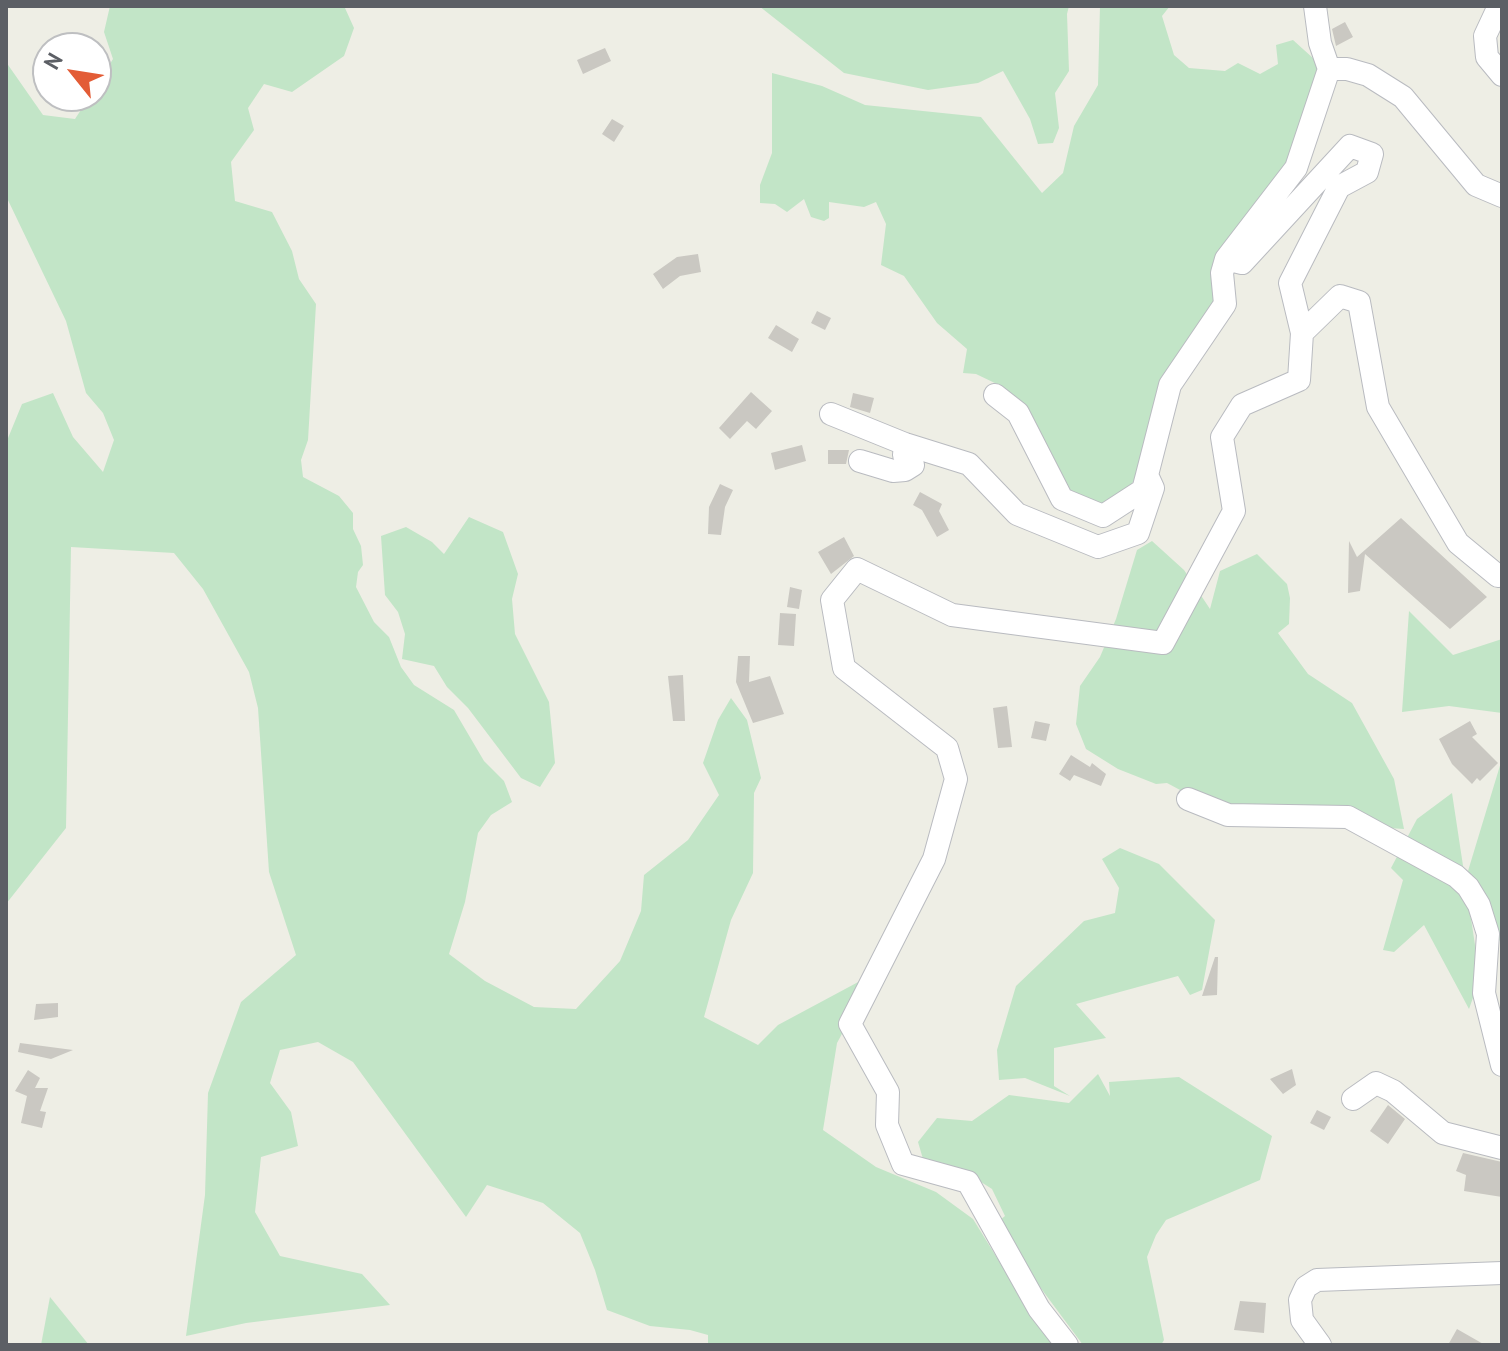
<!DOCTYPE html>
<html>
<head>
<meta charset="utf-8">
<style>
	body { margin:0 }
	#map { position:relative; width:1508px; height:1351px; overflow:hidden; background:#eeeee5; font-family:"PT Sans",sans-serif }
	canvas { display:block }
	.frame { position:absolute; inset:0; border:8px solid #5c5f65; pointer-events:none }
	.north { position:absolute; left:32px; top:32px; width:80px; height:80px; box-sizing:border-box; background:#fff; border:2px solid #bebfc1; border-radius:50%; rotate:300deg; font-size:22px; font-weight:700; line-height:32px; text-align:center; color:#5c5f65 }
	.north::after { content:''; display:block; margin:auto; width:28px; height:36px; background:#e35c36; clip-path:polygon(50% 0,100% 100%,50% 72%,0 100%) }
</style>
</head>
<body>
<div id="map">
<canvas width="1508" height="1351"></canvas>
<div class="frame"></div>
<div class="north">N</div>
</div>
<script>
const g = document.querySelector('canvas').getContext('2d');
g.lineJoin = 'round';
function fill(path, color) { g.fillStyle = color; g.fill(path, 'evenodd'); }
const shape = rows => new Path2D(rows.map(r => 'M' + r).join(''));
function stroke(path, color, width, dash) { g.strokeStyle = color; g.lineWidth = width; g.lineCap = dash ? 'butt' : 'round'; g.setLineDash(dash || []); g.stroke(path); }
const green = shape([
	[110,6,341,6,345,8,354,28,344,56,292,92,264,84,248,108,254,130,231,162,235,201,272,212,292,251,299,279,316,304,308,440,301,460,303,477,339,496,353,513,353,529,361,546,363,565,358,572,356,587,374,622,389,637,401,667,414,685,454,710,484,761,504,781,512,802,491,815,478,833,465,902,449,954,485,981,534,1007,576,1009,620,961,641,911,644,875,688,840,719,795,703,763,718,720,731,698,747,720,761,778,754,793,753,873,731,920,704,1017,758,1045,778,1025,875,973,837,1043,823,1130,876,1167,936,1192,973,1219,1031,1313,1060,1345,708,1345,708,1335,690,1330,650,1326,607,1310,595,1270,580,1233,543,1203,487,1185,466,1217,353,1062,318,1042,280,1050,270,1083,291,1112,298,1146,261,1157,255,1212,280,1256,362,1274,390,1305,246,1323,186,1336,205,1195,208,1093,241,1002,296,955,269,872,258,708,249,672,203,589,174,553,71,547,66,828,6,904,6,443,22,404,53,393,73,437,103,472,114,440,103,413,86,393,66,321,6,196,6,62,43,115,75,119,90,96,96,96,96,86,113,59,104,32],
	[759,6,1069,6,1067,14,1069,71,1055,93,1059,128,1053,143,1038,144,1030,119,1003,71,978,83,928,90,844,73],
	[1100,6,1170,6,1162,16,1174,55,1189,68,1225,71,1238,63,1260,74,1278,64,1276,45,1293,40,1314,59,1331,81,1311,148,1270,191,1207,322,1188,338,1163,388,1145,457,1126,496,1081,510,999,385,976,374,963,373,967,349,937,323,904,276,881,265,886,224,876,202,864,207,829,202,829,218,824,221,811,217,804,199,787,212,775,204,760,203,760,185,772,153,772,73,822,86,865,105,981,117,1042,193,1063,173,1074,126,1098,85],
	[469,517,503,532,518,574,512,599,515,634,549,702,555,763,540,787,521,778,468,708,447,687,434,666,402,659,405,634,398,612,385,595,381,536,406,527,432,542,444,554],
	[1152,541,1184,570,1210,609,1220,571,1257,554,1287,584,1290,598,1289,624,1278,633,1308,674,1352,703,1394,779,1404,829,1344,825,1212,807,1167,783,1156,784,1118,769,1086,749,1076,724,1080,686,1100,657,1116,619,1137,550],
	[1409,611,1453,655,1502,639,1502,713,1449,706,1402,712],
	[1502,759,1502,946,1468,871],
	[1452,793,1480,978,1469,1009,1424,925,1394,952,1383,950,1403,880,1391,868,1417,819],
	[1120,848,1159,864,1215,920,1202,990,1190,995,1178,976,1076,1004,1106,1038,1054,1048,1054,1086,1070,1096,1025,1078,999,1080,997,1050,1016,986,1084,921,1115,913,1119,888,1102,859],
	[1098,1074,1110,1096,1109,1082,1179,1077,1272,1136,1260,1180,1166,1220,1156,1235,1147,1257,1164,1340,1161,1345,1083,1345,994,1225,1005,1216,992,1189,967,1173,923,1159,918,1142,937,1118,972,1121,1009,1095,1069,1103],
	[50,1297,89,1345,41,1345]
]);
const building = shape([
	[1345,22,1353,37,1336,46,1332,29],
	[605,48,611,61,583,74,577,60],
	[612,119,624,126,614,142,602,134],
	[698,254,701,272,680,276,663,289,653,274,677,257],
	[817,311,831,318,825,330,811,323],
	[776,325,799,339,792,352,768,338],
	[751,392,772,411,756,429,747,421,730,439,719,428],
	[853,393,874,398,870,413,850,407],
	[802,445,806,461,775,470,771,453],
	[828,450,849,450,846,464,828,464],
	[720,484,733,490,725,507,721,535,708,534,709,507],
	[920,492,942,504,939,511,949,530,937,537,922,510,913,505],
	[1401,518,1487,597,1450,629,1365,554,1360,591,1348,593,1349,541,1357,557],
	[844,537,854,556,831,574,818,552],
	[790,587,802,590,799,609,787,607],
	[780,613,796,614,794,646,778,645],
	[738,656,750,656,749,682,770,676,784,714,753,723,736,682],
	[683,675,685,721,673,721,668,676],
	[1007,706,1012,747,998,748,993,708],
	[1035,721,1050,724,1046,741,1031,738],
	[1470,721,1477,734,1472,737,1498,763,1480,781,1477,778,1472,784,1452,764,1439,739],
	[1071,755,1090,767,1092,763,1106,774,1101,786,1074,775,1070,781,1059,774],
	[1215,957,1218,957,1217,995,1202,996],
	[58,1003,58,1017,34,1020,36,1004],
	[20,1043,73,1050,51,1059,18,1052],
	[1292,1069,1296,1085,1283,1094,1270,1079],
	[28,1070,40,1078,35,1088,48,1088,40,1111,46,1112,42,1128,21,1123,27,1096,15,1091],
	[1388,1105,1405,1119,1388,1144,1370,1131],
	[1317,1110,1331,1117,1324,1130,1310,1123],
	[1463,1153,1502,1162,1502,1197,1464,1191,1466,1175,1456,1171],
	[1240,1301,1266,1303,1264,1333,1234,1330],
	[1457,1329,1485,1345,1448,1345]
]);
const minor = shape([
	[1499,6,1485,36,1487,57,1502,75],
	[1329,69,1347,69,1368,75,1403,97,1476,185,1502,196],
	[1302,333,1340,296,1359,302,1378,407,1458,543,1498,576],
	[995,395,1018,413,1062,499,1103,516,1143,490,1147,475],
	[831,414,905,444,969,464,1017,514,1098,547,1138,533,1153,488,1147,475,1170,385,1225,304,1222,273,1226,259],
	[860,461,893,471,905,470,913,465,904,455,905,444],
	[1188,799,1228,815,1348,817,1456,876,1468,887,1479,905,1488,934,1484,993,1502,1065],
	[1353,1099,1376,1083,1393,1091,1443,1133,1502,1148],
	[1067,1345,1039,1309,968,1182,903,1164,887,1125,888,1092,850,1024,934,859,956,779,947,748,844,668,832,600,857,569,952,615,1163,643,1234,511,1222,437,1242,405,1299,380,1302,333,1290,283,1339,187,1367,172,1372,154,1350,146,1242,263,1226,259,1296,168,1329,69,1320,43,1315,6],
	[1320,1345,1302,1320,1300,1300,1306,1287,1317,1280,1502,1273]
]);
fill(green, '#c2e5c7');
fill(building, '#cac8c2');
stroke(minor, '#b9bbc0', 24);
stroke(minor, '#fff', 22);
</script>
</body>
</html>
